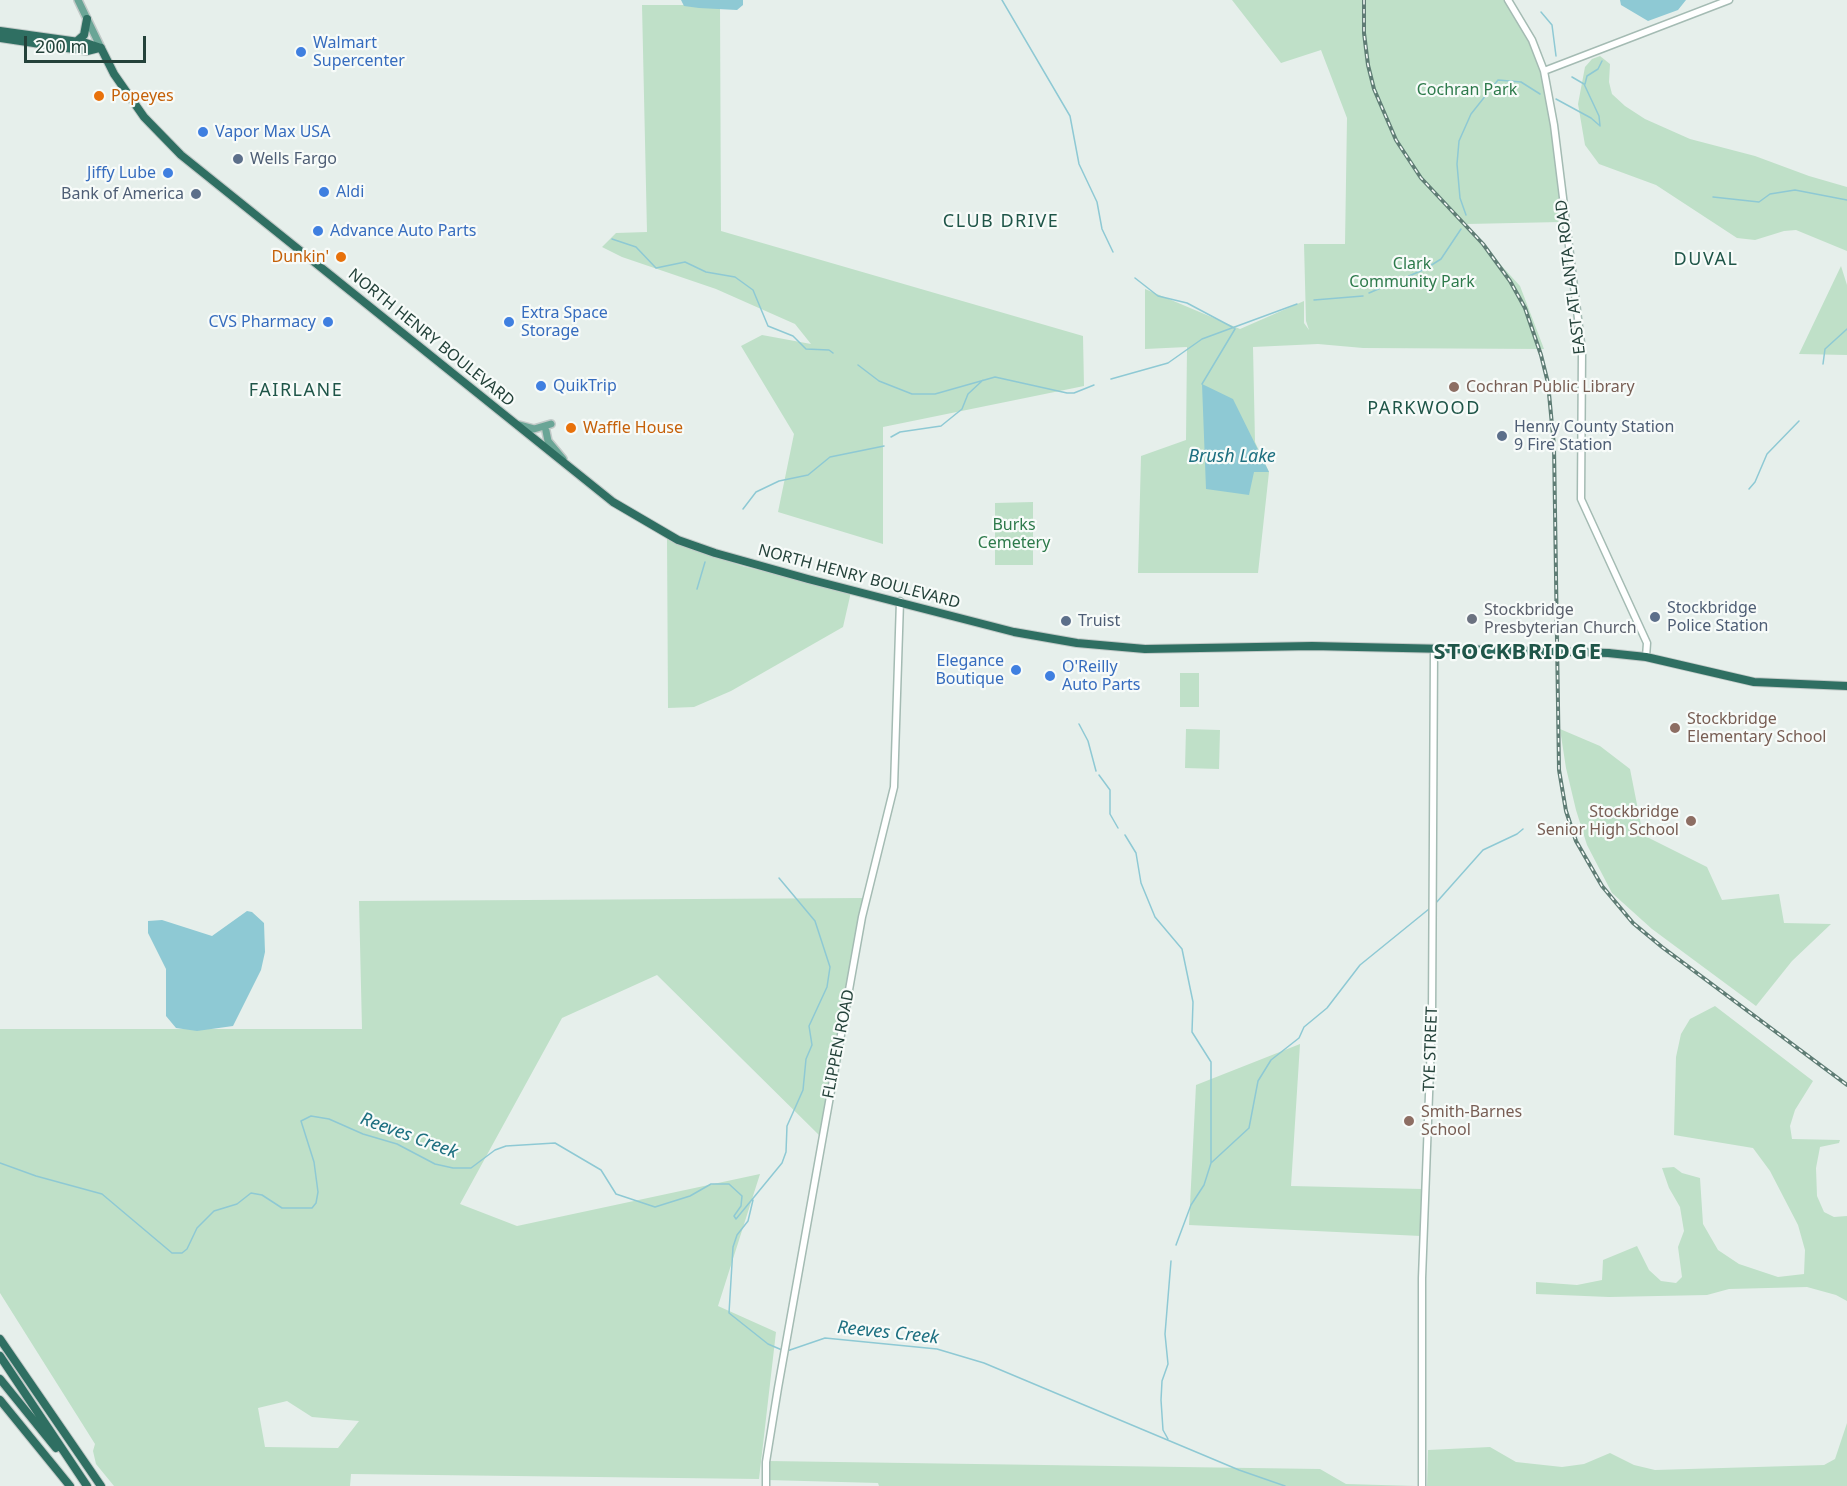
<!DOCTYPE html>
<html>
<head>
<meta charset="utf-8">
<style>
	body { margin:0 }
	#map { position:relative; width:1847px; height:1486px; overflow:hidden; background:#e6efeb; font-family:"Noto Sans",sans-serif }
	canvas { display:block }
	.scale { position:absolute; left:24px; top:36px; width:122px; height:27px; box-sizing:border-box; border:3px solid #24423a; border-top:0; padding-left:8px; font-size:18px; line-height:21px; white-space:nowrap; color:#24423a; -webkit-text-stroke:4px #f7fbf9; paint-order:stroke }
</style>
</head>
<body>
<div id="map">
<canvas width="1847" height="1486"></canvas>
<div class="scale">200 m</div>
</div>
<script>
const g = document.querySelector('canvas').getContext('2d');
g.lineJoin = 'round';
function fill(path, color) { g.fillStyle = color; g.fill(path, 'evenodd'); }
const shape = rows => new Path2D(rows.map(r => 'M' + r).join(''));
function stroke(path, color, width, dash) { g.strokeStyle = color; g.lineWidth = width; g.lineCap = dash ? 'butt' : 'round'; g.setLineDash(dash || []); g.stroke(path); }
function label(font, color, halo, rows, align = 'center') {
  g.font = font + ' "Noto Sans",sans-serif'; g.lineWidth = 4.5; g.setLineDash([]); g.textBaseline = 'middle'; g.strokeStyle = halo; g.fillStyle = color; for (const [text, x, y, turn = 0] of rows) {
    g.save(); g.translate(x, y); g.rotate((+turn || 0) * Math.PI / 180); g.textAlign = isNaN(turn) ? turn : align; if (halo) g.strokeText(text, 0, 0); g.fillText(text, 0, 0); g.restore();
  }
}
const green = shape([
	[1232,0,1510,0,1546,70,1553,113,1561,222,1467,224,1450,209,1520,286,1544,349,1363,348,1318,344,1253,347,1255,442,1269,472,1258,573,1138,573,1141,456,1186,440,1187,347,1145,349,1145,289,1240,329,1304,301,1304,323,1309,330,1306,321,1304,244,1345,244,1347,118,1321,50,1281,63],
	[642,5,720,5,721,231,1083,336,1084,386,883,427,883,544,778,512,794,434,741,346,762,335,811,344,795,324,716,289,622,257,602,247,616,233,647,232],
	[1600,56,1610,64,1609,82,1612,94,1625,106,1645,119,1690,139,1755,156,1809,176,1847,187,1847,251,1796,230,1784,231,1755,240,1737,238,1656,185,1599,164,1585,145,1578,104,1585,67,1592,59],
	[1841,266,1847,285,1847,355,1799,354],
	[1033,502,1033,565,995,565,995,503],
	[667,538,742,566,851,592,843,627,731,691,694,707,668,708],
	[1180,673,1199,673,1199,707,1180,707],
	[1186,729,1220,730,1219,769,1185,768],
	[1560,729,1600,746,1630,769,1643,835,1707,867,1722,900,1779,894,1784,923,1831,924,1792,961,1756,1006,1652,929,1612,893,1587,845,1576,810,1566,768],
	[864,898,822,1138,657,975,562,1018,460,1204,517,1226,760,1174,718,1306,776,1332,759,1479,351,1474,350,1486,114,1486,96,1464,93,1451,95,1444,0,1293,0,1029,362,1029,359,901],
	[287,1401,312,1417,359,1421,338,1448,265,1447,258,1408],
	[1715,1006,1813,1081,1795,1110,1790,1126,1792,1139,1840,1140,1839,1143,1820,1147,1816,1168,1817,1196,1824,1212,1834,1217,1847,1216,1847,1301,1836,1295,1807,1287,1729,1289,1707,1295,1609,1297,1536,1294,1536,1282,1577,1285,1602,1280,1603,1260,1637,1246,1649,1270,1661,1281,1676,1283,1682,1277,1678,1247,1684,1231,1680,1207,1669,1188,1662,1168,1674,1167,1682,1173,1700,1178,1703,1224,1718,1250,1739,1264,1778,1277,1804,1274,1805,1250,1798,1225,1770,1171,1753,1148,1674,1135,1676,1057,1681,1034,1690,1019],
	[1300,1044,1291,1186,1423,1189,1421,1236,1189,1225,1196,1085],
	[1847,1423,1847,1486,1427,1486,1428,1450,1490,1447,1516,1462,1562,1467,1584,1464,1610,1453,1634,1465,1655,1470,1824,1465,1835,1459],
	[768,1461,1320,1469,1346,1484,1416,1486,879,1486,878,1483,767,1480]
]);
const water = shape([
	[681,0,743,0,743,5,737,10,699,8,684,6],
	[1620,0,1686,0,1678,10,1648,21,1621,5],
	[1202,384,1233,399,1269,472,1254,472,1249,495,1206,489],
	[247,911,252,912,264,923,265,952,261,970,233,1026,197,1031,176,1028,166,1016,166,969,148,933,148,921,162,920,212,936]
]);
const stream = shape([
	[1002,0,1070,116,1079,164,1097,202,1102,229,1113,252],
	[1541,12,1552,25,1556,56],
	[1572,77,1584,84,1599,116,1600,126],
	[1585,84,1587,76,1598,69,1602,61],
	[1556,99,1591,118,1599,125],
	[1713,197,1759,202,1770,194,1795,190,1847,200],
	[1466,215,1460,198,1457,164,1459,141,1471,114,1498,80,1521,82,1540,94],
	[612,239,636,247,656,268,685,262,706,272,735,277,753,290,768,326,793,336,806,349,829,350,833,353],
	[1430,266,1441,259,1461,229],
	[1135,278,1158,296,1187,303,1234,328],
	[1369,293,1423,270],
	[1314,300,1363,296],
	[1823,364,1825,349,1847,329],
	[858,365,879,381,912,394,935,394,995,377,1067,393,1074,393,1094,385],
	[1111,379,1168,363,1202,339,1297,304],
	[1202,384,1235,329],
	[891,437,900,432,941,426,962,409,968,394,983,380],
	[1749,489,1755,482,1767,454,1799,421],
	[743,509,756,492,779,481,808,475,830,457,884,446],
	[697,589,705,562],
	[1079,724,1088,741,1096,771],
	[1099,775,1110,790,1110,814,1118,828],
	[1125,835,1136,853,1141,883,1155,917,1182,949,1193,1002,1192,1032,1211,1062,1211,1163,1204,1185,1191,1205,1176,1245],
	[1435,904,1483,850,1517,834,1523,829],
	[0,1163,36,1176,102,1194,172,1253,182,1253,187,1249,197,1228,214,1211,237,1204,251,1193,262,1195,282,1208,312,1208,316,1203,318,1192,314,1162,301,1121,311,1116,329,1119,363,1134,397,1144,435,1164,453,1168,471,1168,495,1150,506,1146,555,1143,601,1170,616,1194,655,1207,690,1196,711,1184,729,1184,742,1196,741,1206,734,1216,736,1219,782,1163,786,1152,787,1126,803,1090,806,1059,812,1045,809,1026,827,987,830,967,815,921,779,878],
	[1211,1163,1249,1128,1258,1081,1271,1060,1299,1038,1304,1027,1327,1008,1360,965,1429,909],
	[753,1200,748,1221,737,1235,733,1247,729,1313,768,1344,782,1350],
	[787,1351,825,1338,937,1349,984,1363,1239,1470,1285,1486],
	[1168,1439,1163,1430,1161,1400,1162,1381,1168,1364,1165,1334,1171,1261]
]);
const secondary = shape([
	[1508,0,1532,40,1544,71,1554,125,1582,351,1581,499,1647,643,1646,657],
	[1544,71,1729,0],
	[766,1486,766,1462,778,1388,862,917,894,787,900,601],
	[1422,1486,1422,1278,1432,1016,1434,649]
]);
const primary = shape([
	[78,0,101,48],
	[519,425,534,429,551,424],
	[546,431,548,441,563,459]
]);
const highway = shape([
	[0,31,86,43,101,48],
	[0,38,87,51,99,48],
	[76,42,84,35,87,19],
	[101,48,114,74,144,117,181,155,613,502,678,540,715,553,808,579,1014,632,1077,643,1145,649,1312,646,1538,651],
	[1608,653,1646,657,1754,682,1847,686],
	[0,1339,101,1486],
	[0,1356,87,1486],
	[0,1379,56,1448],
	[0,1400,70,1486]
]);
const rail = shape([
	[1364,0,1364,33,1368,65,1374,89,1396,140,1421,178,1483,244,1510,281,1525,308,1541,355,1548,383,1554,446,1559,770,1566,811,1576,841,1602,886,1633,923,1662,947,1847,1085]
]);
const highwayBridge = shape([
	[1538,651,1608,653]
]);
const markers = [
	[301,52,6,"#3f7fe0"],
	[99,96,6,"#e8710a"],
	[203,132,6,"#3f7fe0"],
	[238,159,6,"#5c6f8a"],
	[168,173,6,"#3f7fe0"],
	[324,192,6,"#3f7fe0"],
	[196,194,6,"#5c6f8a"],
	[318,231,6,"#3f7fe0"],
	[341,257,6,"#e8710a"],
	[328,322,6,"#3f7fe0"],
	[509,322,6,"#3f7fe0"],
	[541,386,6,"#3f7fe0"],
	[1454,387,6,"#8d6e63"],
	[571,428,6,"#e8710a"],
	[1502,436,6,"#5c6f8a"],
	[1655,617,6,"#5c6f8a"],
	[1472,619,6,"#6b7280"],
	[1066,621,6,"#5c6f8a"],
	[1016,670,6,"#3f7fe0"],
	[1050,676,6,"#3f7fe0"],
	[1675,728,6,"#8d6e63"],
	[1691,821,6,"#8d6e63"],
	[1409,1121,6,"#8d6e63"]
];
const shopNames = [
	["Walmart",313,43],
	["Supercenter",313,61],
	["Vapor Max USA",215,132],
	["Jiffy Lube",156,173,"right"],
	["Aldi",336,192],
	["Advance Auto Parts",330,231],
	["Extra Space",521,313],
	["Storage",521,331],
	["CVS Pharmacy",316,322,"right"],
	["QuikTrip",553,386],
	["Elegance",1004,661,"right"],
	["Boutique",1004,679,"right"],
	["O'Reilly",1062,667],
	["Auto Parts",1062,685]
];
const parkNames = [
	["Cochran Park",1467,90],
	["Clark",1412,264],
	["Community Park",1412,282],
	["Burks",1014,525],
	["Cemetery",1014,543]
];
const foodNames = [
	["Popeyes",111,96],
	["Dunkin'",329,257,"right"],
	["Waffle House",583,428]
];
const serviceNames = [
	["Wells Fargo",250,159],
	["Bank of America",184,194,"right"],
	["Henry County Station",1514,427],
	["9 Fire Station",1514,445],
	["Stockbridge",1667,608],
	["Police Station",1667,626],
	["Truist",1078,621]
];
const streetNames = [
	["EAST ATLANTA ROAD",1571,277,-97],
	["NORTH HENRY BOULEVARD",431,338,39],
	["NORTH HENRY BOULEVARD",859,577,15],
	["FLIPPEN ROAD",839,1044,-79],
	["TYE STREET",1431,1049,-88]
];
const educationNames = [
	["Cochran Public Library",1466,387],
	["Stockbridge",1687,719],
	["Elementary School",1687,737],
	["Stockbridge",1679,812,"right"],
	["Senior High School",1679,830,"right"],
	["Smith-Barnes",1421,1112],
	["School",1421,1130]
];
const worshipNames = [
	["Stockbridge",1484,610],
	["Presbyterian Church",1484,628]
];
const neighbourhoodNames = [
	["CLUB DRIVE",1001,222],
	["DUVAL",1706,260],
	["FAIRLANE",296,391],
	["PARKWOOD",1424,409]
];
const waterNames = [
	["Brush Lake",1232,457],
	["Reeves Creek",409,1136,20],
	["Reeves Creek",888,1333,6]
];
const districtNames = [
	["STOCKBRIDGE",1518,653]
];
fill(green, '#bfe0c8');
fill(water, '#8ec9d4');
stroke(stream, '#8ec9d4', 1.5);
stroke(secondary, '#a4bbb3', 9);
stroke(primary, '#c2cac8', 10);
stroke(highway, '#c2cac8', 10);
stroke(secondary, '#fff', 6);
stroke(primary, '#6aa596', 7);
stroke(highway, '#2f6f62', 8);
stroke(rail, '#5f7d75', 4);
stroke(rail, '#f7fbf9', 1.5, [4.5]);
stroke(highwayBridge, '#c2cac8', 10, []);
stroke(highwayBridge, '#2f6f62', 8);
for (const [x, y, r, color] of markers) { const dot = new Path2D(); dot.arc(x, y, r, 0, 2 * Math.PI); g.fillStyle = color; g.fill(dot); stroke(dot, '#f7fbf9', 2); }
label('16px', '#366cbe', '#f7fbf9', shopNames, 'left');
label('16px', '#2d7a4b', '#f7fbf9', parkNames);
label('16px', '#c56008', '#f7fbf9', foodNames, 'left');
label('16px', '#4e5e75', '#f7fbf9', serviceNames, 'left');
label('16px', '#24423a', '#f7fbf9', streetNames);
label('16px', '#785e54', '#f7fbf9', educationNames, 'left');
label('16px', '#5b616d', '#f7fbf9', worshipNames, 'left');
g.letterSpacing = '1.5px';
label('18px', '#1f5548', '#f7fbf9', neighbourhoodNames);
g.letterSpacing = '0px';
label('italic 18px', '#1c6f80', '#f7fbf9', waterNames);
g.letterSpacing = '1.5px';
label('bold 22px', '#1f5548', '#f7fbf9', districtNames);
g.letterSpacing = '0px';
</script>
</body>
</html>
